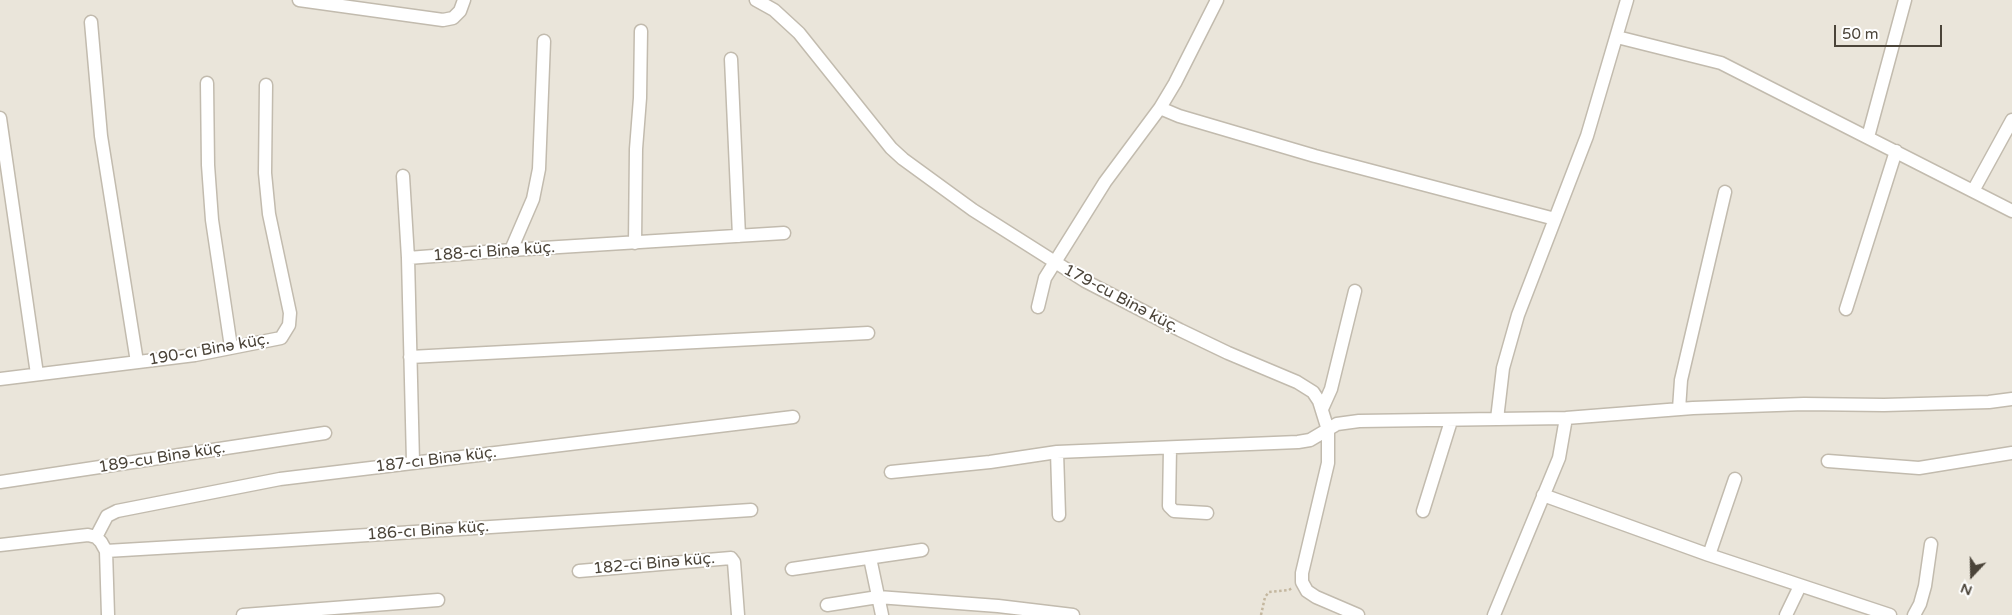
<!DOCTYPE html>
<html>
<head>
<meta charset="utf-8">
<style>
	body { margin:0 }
	#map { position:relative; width:2012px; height:615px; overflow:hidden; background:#f6f3ec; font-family:"Varela Round",sans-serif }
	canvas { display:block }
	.north { position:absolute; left:1947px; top:550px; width:50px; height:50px; -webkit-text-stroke:4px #fff; paint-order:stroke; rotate:201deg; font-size:14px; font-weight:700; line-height:20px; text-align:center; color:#4b4439 }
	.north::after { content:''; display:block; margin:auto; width:18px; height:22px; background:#4b4439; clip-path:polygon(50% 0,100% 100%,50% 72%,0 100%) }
	.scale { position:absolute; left:1834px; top:25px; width:108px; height:22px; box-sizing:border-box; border:2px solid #4b4439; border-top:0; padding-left:6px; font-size:15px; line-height:18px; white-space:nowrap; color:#4b4439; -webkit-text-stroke:4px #fff; paint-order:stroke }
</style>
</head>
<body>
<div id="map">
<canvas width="2012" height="615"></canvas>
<div class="north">N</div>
<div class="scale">50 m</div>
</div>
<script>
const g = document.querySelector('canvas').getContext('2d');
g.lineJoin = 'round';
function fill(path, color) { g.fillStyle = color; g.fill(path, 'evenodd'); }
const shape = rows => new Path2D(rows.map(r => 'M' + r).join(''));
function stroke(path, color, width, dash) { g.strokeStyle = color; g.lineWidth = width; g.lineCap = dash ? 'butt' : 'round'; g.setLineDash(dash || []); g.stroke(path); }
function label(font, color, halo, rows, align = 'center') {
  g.font = font + ' "Varela Round",sans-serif'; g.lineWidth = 4; g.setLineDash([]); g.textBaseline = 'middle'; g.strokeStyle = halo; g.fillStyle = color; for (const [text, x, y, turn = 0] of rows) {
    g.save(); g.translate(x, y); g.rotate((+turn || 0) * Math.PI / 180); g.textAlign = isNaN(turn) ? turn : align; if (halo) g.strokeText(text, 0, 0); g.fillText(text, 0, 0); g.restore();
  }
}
const residential = shape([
	[0,0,2012,0,2012,615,0,615]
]);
const path = shape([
	[1261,615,1265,597,1269,592,1289,590,1292,588]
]);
const street = shape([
	[299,0,443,20,453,18,460,11,464,0],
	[756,0,774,10,799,33,891,148,903,159,973,210,1085,281,1180,330,1228,353,1297,382,1313,392,1319,401,1328,430,1328,463,1302,573,1302,582,1307,591,1316,597,1358,615],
	[91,22,101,136,137,362],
	[1617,37,1721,63,2012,211],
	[731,59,739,236],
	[207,83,208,165,212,220,231,347],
	[1160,108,1179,116,1315,156,1555,219],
	[0,118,37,374],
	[1868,137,1905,0],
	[403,176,408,258],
	[1973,191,2012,120],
	[635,243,636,149,640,98,641,31],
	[511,250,533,199,539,169,544,41],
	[1038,307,1045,278,1105,182,1160,108,1175,83,1217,0],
	[1846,309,1896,151],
	[410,357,868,333],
	[0,379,195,355,281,338,289,325,290,313,269,214,265,173,266,85],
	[1322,409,1331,389,1355,291],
	[1679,409,1681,380,1725,192],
	[1497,419,1503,368,1518,315,1587,136,1627,0],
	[1170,448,1169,506,1174,511,1207,513],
	[1057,452,1059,515],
	[1828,461,1919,468,2012,453],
	[413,462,408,258,511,250,784,233],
	[891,472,990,462,1057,452,1298,442,1310,440,1337,424,1359,421,1566,418,1693,408,1804,404,1884,405,1989,402,2012,399],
	[0,482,325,433],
	[1543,495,1709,555,1890,615],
	[1423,511,1451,421],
	[96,537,107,516,117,511,280,479,793,417],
	[0,545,70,537,88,535,96,537,101,542,106,551,108,615],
	[106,551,276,541,751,510],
	[1709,555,1735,479],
	[870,558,882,615],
	[792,569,922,550],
	[579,571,731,558,734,562,738,615],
	[827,605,878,597,998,606,1073,615],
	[243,615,438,600],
	[1494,615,1559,458,1566,418],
	[1786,615,1800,586],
	[1914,615,1920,604,1925,586,1931,544]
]);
const streetNames = [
	["188-ci Binə küç.",494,252,-4],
	["179-cu Binə küç.",1121,299,28],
	["190-cı Binə küç.",209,350,-10],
	["189-cu Binə küç.",162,458,-9],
	["187-cı Binə küç.",436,460,-7],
	["186-cı Binə küç.",428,531,-4],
	["182-ci Binə küç.",654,564,-5]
];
fill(residential, '#eae5da');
stroke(street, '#c2bbae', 15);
stroke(path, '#c4b79f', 2.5, [2.5, 2.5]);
stroke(street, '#fff', 12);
label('16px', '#4b4439', '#fff', streetNames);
</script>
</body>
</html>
